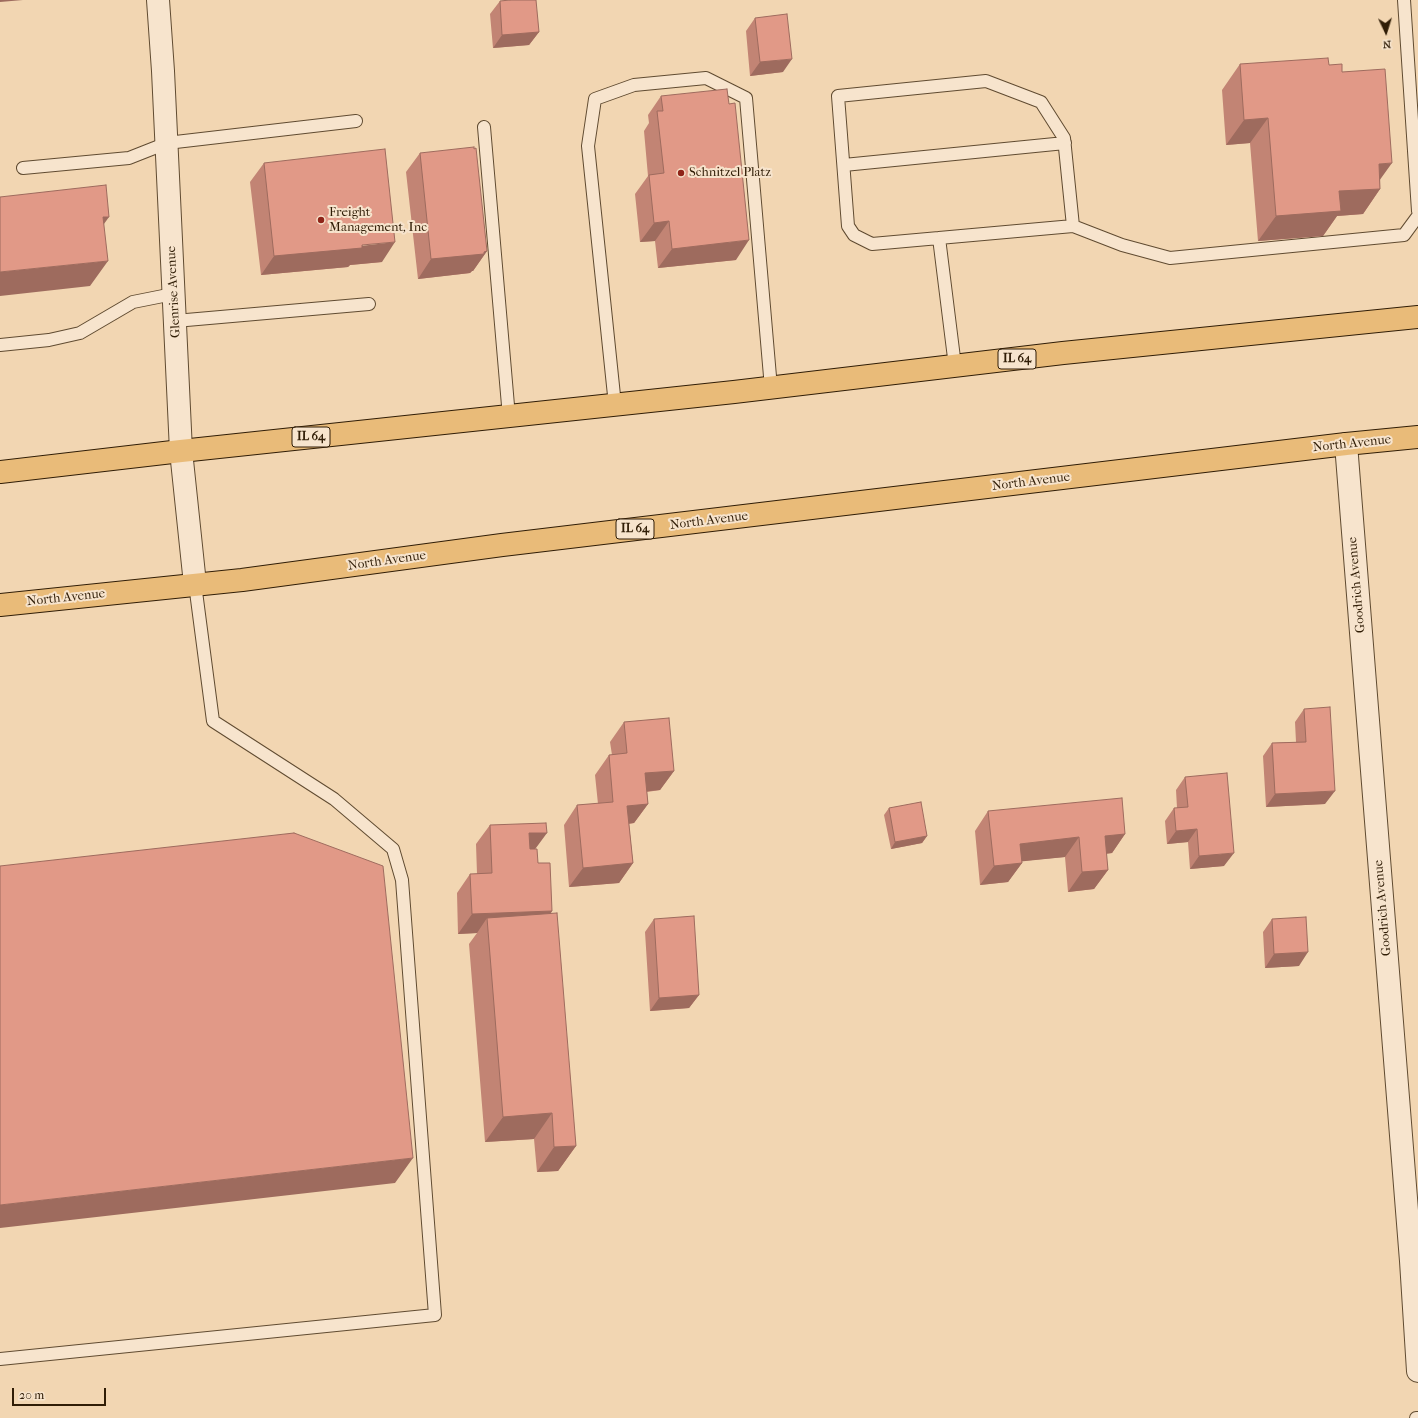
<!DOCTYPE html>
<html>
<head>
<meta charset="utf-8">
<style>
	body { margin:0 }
	#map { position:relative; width:1418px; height:1418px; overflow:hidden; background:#f2d6b2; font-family:"IM FELL French Canon",serif }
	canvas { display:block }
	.north { position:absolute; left:1366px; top:12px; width:40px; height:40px; -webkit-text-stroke:3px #f7e4cd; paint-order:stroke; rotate:176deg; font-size:11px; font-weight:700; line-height:16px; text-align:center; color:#301d06 }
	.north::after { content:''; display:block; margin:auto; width:14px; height:18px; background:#301d06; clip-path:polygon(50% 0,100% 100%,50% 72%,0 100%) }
	.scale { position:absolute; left:12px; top:1388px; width:94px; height:18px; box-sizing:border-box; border:2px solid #301d06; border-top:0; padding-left:5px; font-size:12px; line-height:14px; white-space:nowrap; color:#301d06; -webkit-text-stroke:3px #f7e4cd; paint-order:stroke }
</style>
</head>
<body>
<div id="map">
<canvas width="1418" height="1418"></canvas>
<div class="north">N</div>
<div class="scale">20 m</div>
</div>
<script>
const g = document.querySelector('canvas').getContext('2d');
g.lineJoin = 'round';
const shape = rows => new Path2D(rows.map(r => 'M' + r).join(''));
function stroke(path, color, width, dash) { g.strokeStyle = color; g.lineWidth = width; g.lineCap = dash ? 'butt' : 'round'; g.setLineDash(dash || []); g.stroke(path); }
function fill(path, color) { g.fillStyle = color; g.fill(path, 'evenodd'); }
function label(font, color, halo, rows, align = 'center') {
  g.font = font + ' "IM FELL French Canon",serif'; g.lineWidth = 4; g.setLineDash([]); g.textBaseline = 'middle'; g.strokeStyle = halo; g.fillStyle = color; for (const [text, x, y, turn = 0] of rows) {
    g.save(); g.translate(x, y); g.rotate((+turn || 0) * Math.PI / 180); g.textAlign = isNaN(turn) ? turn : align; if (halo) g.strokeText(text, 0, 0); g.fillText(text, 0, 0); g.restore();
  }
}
const lane = shape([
	[1404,0,1418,211],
	[484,127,509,417],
	[844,165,1065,143],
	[23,168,129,158,167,143,356,121],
	[1073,226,1064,138,1041,102,986,81,838,96,848,226,854,235,872,244,1073,226,1122,245,1170,258,1404,235,1418,216],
	[939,238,955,366],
	[175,321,369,304],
	[0,345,49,340,80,333,133,302,173,294],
	[615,405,588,146,595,99,634,85,706,78,746,98,771,388],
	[0,1359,435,1315,402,880,393,849,334,799,213,721,195,584],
	[1416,1418,1418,1418]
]);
const street = shape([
	[158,0,163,71,181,451,195,584],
	[1346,444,1411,1261,1418,1371]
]);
const primary = shape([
	[0,472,181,451,734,392,1063,353,1418,317],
	[0,605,242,580,502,545,1346,444,1418,437]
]);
const wall = shape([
	[500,1,539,32,529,45,493,48,490,14],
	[755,18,783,72,750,76,746,31],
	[1240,64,1329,65,1342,72,1380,180,1380,189,1363,214,1337,216,1323,236,1258,241,1250,143,1226,145,1222,90],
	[661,96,736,260,658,268,655,241,640,242,635,194,648,176,644,131,649,123,648,115],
	[420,153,487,251,473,271,472,271,470,273,418,279,406,172],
	[264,163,382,262,350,265,348,267,261,275,250,182],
	[1304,709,1325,804,1266,807,1263,756,1272,743,1296,742,1295,722],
	[624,722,674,771,660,790,647,792,648,804,634,823,629,824,633,863,619,883,569,887,564,825,577,805,598,804,595,775,609,755,612,755,610,742],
	[1185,777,1224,866,1190,869,1188,842,1167,844,1165,821,1174,808,1177,808,1176,790],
	[889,808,927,836,922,843,891,849,884,815],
	[988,811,1125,834,1112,853,1106,854,1108,870,1094,889,1068,892,1065,857,1022,861,1022,863,1008,882,980,885,975,831],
	[490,825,535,849,538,863,552,911,551,913,576,1146,558,1171,537,1172,534,1139,485,1142,469,944,477,933,458,934,457,893,470,874,477,874,476,844],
	[654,919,699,995,689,1008,650,1011,645,932],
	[1272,919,1299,966,1265,968,1263,932]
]);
const shadedWall = shape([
	[0,0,23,0,0,2],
	[539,32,529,45,493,48,502,35],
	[792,59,783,72,750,76,760,62],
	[1268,118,1250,143,1226,145,1244,120],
	[1392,163,1374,188,1379,164],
	[1380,189,1363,214,1337,216,1323,236,1258,241,1276,216,1339,191],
	[103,217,109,217,91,242],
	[669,221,655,241,640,242,654,223],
	[749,240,736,260,658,268,672,249],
	[395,242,382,262,350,265,348,267,261,275,274,256],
	[487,251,473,271,472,271,470,273,418,279,431,259],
	[108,261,90,286,0,296,0,272],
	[674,771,660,790,631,793,645,773],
	[1335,791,1325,804,1266,807,1275,794],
	[648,804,634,823,614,825,627,806],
	[1197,829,1188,842,1167,844,1176,831],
	[529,833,547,833,533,852,516,852],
	[1125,834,1112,853,1091,855,1105,836],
	[927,836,922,843,891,849,895,842],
	[1079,837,1065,857,1006,863,1020,844],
	[1234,853,1224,866,1190,869,1199,856],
	[633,863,619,883,569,887,583,868],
	[1022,863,1008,882,980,885,994,866],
	[1108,870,1094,889,1068,892,1082,872],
	[552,911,538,931,487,918,477,933,458,934,472,914],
	[1308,952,1299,966,1265,968,1274,954],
	[699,995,689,1008,650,1011,659,998],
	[552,1113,534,1139,485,1142,503,1117],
	[576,1146,558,1171,537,1172,554,1147],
	[413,1158,395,1183,0,1228,0,1205]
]);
const building = shape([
	[510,0,536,0,539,32,502,35,500,1,510,0],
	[787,14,792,59,760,62,755,18,787,14],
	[1328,58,1329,65,1342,64,1342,72,1385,69,1392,163,1379,164,1380,189,1339,191,1341,211,1276,216,1268,118,1244,120,1240,64,1328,58],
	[727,89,729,104,735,103,749,240,672,249,669,221,654,223,649,175,664,173,657,111,663,111,661,96,727,89],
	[474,147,474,149,476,148,487,251,484,252,484,254,431,259,420,153,474,147],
	[385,149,395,242,362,245,362,248,274,256,264,163,385,149],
	[106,185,109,217,103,217,108,261,0,272,0,197,106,185],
	[1330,707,1335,791,1275,794,1272,743,1306,742,1304,709,1330,707],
	[669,718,674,771,645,773,648,804,627,806,633,863,583,868,577,805,613,802,609,755,627,753,624,722,669,718],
	[1227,773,1234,853,1199,856,1197,829,1176,831,1174,808,1188,807,1185,777,1227,773],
	[1122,798,1125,834,1105,836,1108,870,1082,872,1079,837,1020,844,1022,863,994,866,988,811,1122,798],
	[921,802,927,836,895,842,889,808,921,802],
	[546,823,547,833,529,833,530,849,537,849,538,863,550,863,552,911,472,914,470,874,492,873,490,825,546,823],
	[294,833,383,866,413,1158,0,1205,0,866,294,833],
	[557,913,576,1146,554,1147,552,1113,503,1117,487,918,557,913],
	[694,916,699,995,659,998,654,919,694,916],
	[1306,917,1308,952,1274,954,1272,919,1306,917]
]);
const markers = [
	[681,173,4,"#8f2418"],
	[321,220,4,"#8f2418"]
];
const shields = [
	[1017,359,38],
	[311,437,38],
	[635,529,38]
];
const shieldNames = [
	["IL 64",1017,359],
	["IL 64",311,437],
	["IL 64",635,529]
];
const poiNames = [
	["Schnitzel Platz",689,173],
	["Freight",329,213],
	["Management, Inc",329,228]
];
const streetNames = [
	["Glenrise Avenue",174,292,-93],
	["North Avenue",1352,444,-6],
	["North Avenue",1031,482,-7],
	["North Avenue",709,521,-7],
	["North Avenue",387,561,-8],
	["Goodrich Avenue",1357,585,-95],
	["North Avenue",66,598,-6],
	["Goodrich Avenue",1383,908,-95]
];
stroke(lane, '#604b31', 14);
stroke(street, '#604b31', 24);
stroke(primary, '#301d06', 24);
stroke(lane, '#f7e4cd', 12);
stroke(street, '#f7e4cd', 22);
stroke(primary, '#e9bb79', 22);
fill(wall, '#c28474');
fill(shadedWall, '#9e6b5e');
fill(building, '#e19987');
stroke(building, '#9e6b5e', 1);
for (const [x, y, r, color] of markers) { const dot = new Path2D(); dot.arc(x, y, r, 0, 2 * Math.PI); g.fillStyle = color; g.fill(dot); stroke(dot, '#f7e4cd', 1.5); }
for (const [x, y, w] of shields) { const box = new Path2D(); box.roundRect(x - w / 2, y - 10, w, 20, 3); g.fillStyle = '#f7e4cd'; g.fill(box); stroke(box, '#301d06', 1); }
label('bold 12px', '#301d06', null, shieldNames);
label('13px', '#301d06', '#f7e4cd', poiNames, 'left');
label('13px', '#301d06', '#f7e4cd', streetNames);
</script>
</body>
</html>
